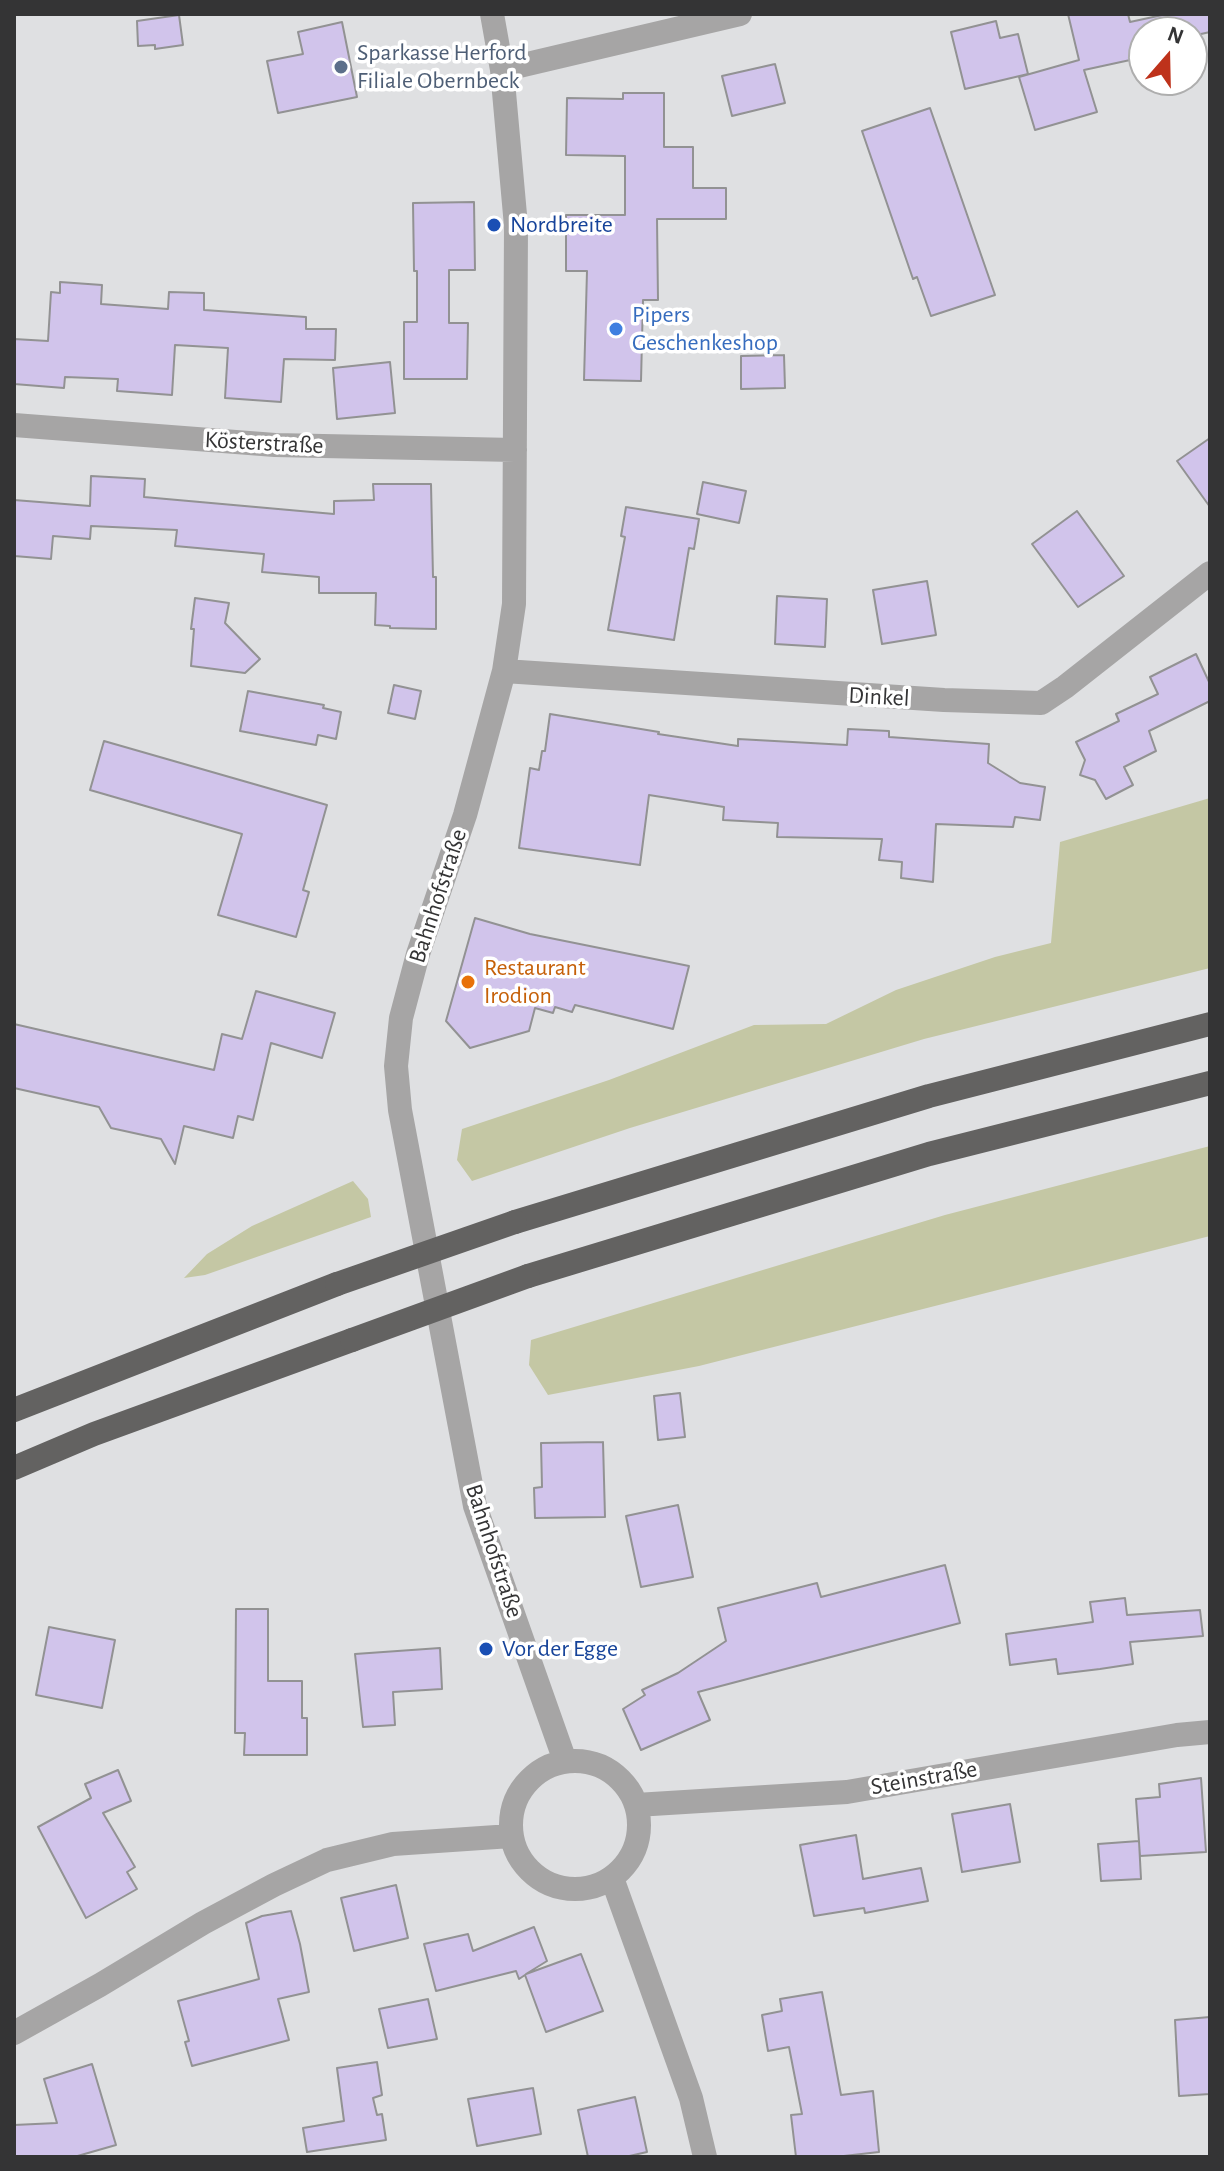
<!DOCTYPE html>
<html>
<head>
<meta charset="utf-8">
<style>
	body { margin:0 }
	#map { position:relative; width:1224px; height:2171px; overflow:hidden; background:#dfe0e2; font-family:"Alegreya Sans",sans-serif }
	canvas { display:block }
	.frame { position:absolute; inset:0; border:16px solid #343435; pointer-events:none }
	.north { position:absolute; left:1128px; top:16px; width:80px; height:80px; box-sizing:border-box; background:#fff; border:2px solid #aeaeae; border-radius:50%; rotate:20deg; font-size:22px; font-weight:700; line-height:32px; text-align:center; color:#343435 }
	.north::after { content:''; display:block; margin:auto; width:28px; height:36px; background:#be321b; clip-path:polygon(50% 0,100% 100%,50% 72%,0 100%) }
</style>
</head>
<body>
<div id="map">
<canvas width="1224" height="2171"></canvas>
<div class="frame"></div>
<div class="north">N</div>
</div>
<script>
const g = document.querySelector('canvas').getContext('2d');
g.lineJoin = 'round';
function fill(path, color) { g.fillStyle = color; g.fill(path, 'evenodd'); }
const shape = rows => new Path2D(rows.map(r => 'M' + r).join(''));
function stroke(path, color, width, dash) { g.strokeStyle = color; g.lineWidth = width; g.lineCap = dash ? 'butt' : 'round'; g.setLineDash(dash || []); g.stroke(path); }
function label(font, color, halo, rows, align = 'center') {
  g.font = font + ' "Alegreya Sans",sans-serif'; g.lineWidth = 7; g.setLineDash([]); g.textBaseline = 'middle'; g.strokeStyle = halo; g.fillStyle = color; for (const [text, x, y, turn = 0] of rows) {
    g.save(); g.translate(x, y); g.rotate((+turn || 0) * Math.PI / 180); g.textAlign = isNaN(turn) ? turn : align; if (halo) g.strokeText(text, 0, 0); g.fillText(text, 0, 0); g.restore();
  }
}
const green = shape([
	[1210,798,1210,968,924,1039,630,1128,472,1181,457,1160,462,1129,609,1080,754,1025,826,1024,896,990,995,957,1051,943,1060,842],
	[1210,1146,1210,1236,699,1366,548,1395,529,1365,531,1340,945,1215],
	[353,1181,368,1199,371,1217,205,1275,184,1278,207,1254,252,1226]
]);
const building = shape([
	[1068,14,1128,14,1130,22,1167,14,1210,14,1210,32,1192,36,1192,32,1144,32,1144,57,1084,70,1097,112,1035,130,1019,77,1079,60,1068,14],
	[179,15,183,45,155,49,155,45,138,46,137,21,179,15],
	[996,21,1000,38,1018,34,1028,74,965,89,951,32,996,21],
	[342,22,357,97,278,113,267,61,303,54,298,32,342,22],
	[775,64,785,103,732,116,722,76,775,64],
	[623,93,664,93,664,147,693,147,693,188,726,188,726,219,657,219,658,300,643,300,641,381,588,380,584,380,587,271,566,271,566,215,625,215,625,156,566,155,567,98,623,99,623,93],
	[930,108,995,295,931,316,917,277,913,279,862,131,930,108],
	[474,202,475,270,449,270,449,323,468,323,467,379,404,379,404,322,417,322,417,271,414,271,413,203,474,202],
	[60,282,102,285,101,304,168,309,169,292,204,293,204,310,306,317,306,329,336,329,335,360,284,359,281,402,225,398,228,348,175,345,172,395,117,391,118,379,65,377,64,388,14,384,14,339,48,341,51,292,60,293,60,282],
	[784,355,785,388,741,389,741,356,784,355],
	[390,362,395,413,337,419,333,368,390,362],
	[1210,438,1210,507,1177,461,1210,438],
	[91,476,145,479,144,497,334,514,334,501,374,500,373,484,431,484,433,577,436,577,436,629,390,628,390,626,375,625,376,593,319,593,319,577,262,572,264,554,175,546,177,530,91,526,90,539,53,536,51,559,14,556,14,500,90,506,91,476],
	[703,482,746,491,739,523,697,514,703,482],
	[626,507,699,519,694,549,689,548,674,640,608,630,625,537,621,536,626,507],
	[1077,511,1124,576,1078,607,1032,544,1077,511],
	[927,581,936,635,882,644,873,590,927,581],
	[777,596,827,599,825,647,775,644,777,596],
	[195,598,229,603,225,623,260,659,245,673,191,666,194,629,191,629,195,598],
	[1196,654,1210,684,1210,701,1149,731,1156,751,1124,767,1133,785,1106,799,1095,780,1080,775,1085,760,1076,742,1119,721,1116,714,1158,694,1150,677,1196,654],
	[394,685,421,691,415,719,388,713,394,685],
	[248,691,324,705,323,708,341,712,336,739,318,735,316,745,240,731,248,691],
	[550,714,659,732,658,734,738,746,738,739,847,745,848,729,889,731,889,737,989,744,988,763,1020,783,1045,787,1040,820,1015,817,1013,827,936,824,933,882,901,878,902,862,879,860,882,839,777,837,778,823,723,820,724,807,649,795,640,865,519,848,530,768,539,770,542,751,545,751,550,714],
	[104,741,327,805,303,890,309,892,296,937,218,915,242,834,90,790,104,741],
	[475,918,530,934,689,966,673,1029,575,1005,572,1012,555,1007,553,1013,535,1008,529,1031,470,1048,446,1021,475,918],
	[256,991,335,1013,322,1058,271,1043,253,1120,238,1116,233,1138,184,1126,175,1164,161,1139,111,1128,99,1107,14,1088,14,1024,214,1070,222,1034,242,1039,256,991],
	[680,1393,685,1437,658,1440,654,1396,680,1393],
	[603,1442,605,1517,535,1518,534,1488,542,1487,541,1443,603,1442],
	[678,1505,693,1577,641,1587,626,1516,678,1505],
	[945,1565,960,1623,698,1692,710,1720,641,1750,623,1709,645,1695,642,1690,678,1673,726,1641,718,1608,817,1583,821,1597,945,1565],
	[1125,1598,1127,1615,1200,1610,1203,1636,1130,1642,1133,1664,1100,1669,1058,1674,1056,1659,1010,1665,1006,1634,1093,1622,1090,1602,1125,1598],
	[236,1609,268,1609,268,1681,302,1681,302,1718,307,1718,307,1755,244,1755,245,1733,235,1733,236,1609],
	[49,1627,115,1640,102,1708,36,1695,49,1627],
	[440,1648,442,1689,393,1692,395,1725,363,1727,355,1654,440,1648],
	[118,1770,131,1801,103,1813,135,1867,127,1872,137,1889,86,1918,38,1827,91,1798,85,1784,118,1770],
	[1201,1778,1206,1852,1140,1856,1136,1799,1160,1797,1159,1784,1201,1778],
	[1010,1804,1020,1862,962,1872,952,1814,1010,1804],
	[856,1835,863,1879,921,1868,928,1901,865,1913,864,1908,814,1916,800,1845,856,1835],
	[1139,1841,1141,1879,1101,1881,1098,1844,1139,1841],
	[396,1885,408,1938,354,1951,341,1898,396,1885],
	[291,1911,300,1944,309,1992,278,1999,289,2040,192,2066,185,2042,189,2041,178,2001,259,1979,246,1923,262,1916,291,1911],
	[534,1927,547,1961,526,1974,581,1954,603,2011,546,2032,525,1975,519,1979,516,1971,436,1991,424,1944,468,1934,473,1951,534,1927],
	[822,1992,841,2095,873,2091,879,2152,835,2157,796,2157,791,2115,802,2114,789,2047,768,2051,762,2015,782,2011,780,1999,822,1992],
	[428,1999,437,2039,388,2048,379,2009,428,1999],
	[1210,2017,1210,2094,1179,2096,1175,2020,1210,2017],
	[377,2062,382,2095,373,2098,377,2115,382,2114,386,2140,307,2152,303,2128,344,2121,337,2068,377,2062],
	[92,2064,116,2145,74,2157,14,2157,14,2125,57,2123,44,2079,92,2064],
	[533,2088,541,2134,477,2146,468,2099,533,2088],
	[635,2097,647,2152,625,2157,588,2157,578,2110,635,2097]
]);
const minor = shape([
	[492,14,502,70,516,226,514,604,504,671,465,815,418,954,401,1018,396,1066,400,1110,475,1506,565,1761],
	[502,70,740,14],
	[14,425,275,445,515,450],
	[504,671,944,700,1041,703,1065,687,1210,573],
	'511 1825a64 64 0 1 1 128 0a64 64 0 1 1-128 0Z',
	[636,1805,847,1792,1177,1735,1210,1732],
	[612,1878,691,2098,705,2157],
	[14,2033,100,1985,203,1923,274,1885,327,1860,393,1844,511,1836]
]);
const highway = shape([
	[515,1222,929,1096,1210,1024],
	[528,1276,929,1154,1210,1083],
	[14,1410,337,1284],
	[14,1468,94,1434,352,1340]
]);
const highwayBridge = shape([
	[337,1284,515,1222],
	[352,1340,528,1276]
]);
const markers = [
	[341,67,8,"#5c6f8a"],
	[494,225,8,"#1a4fb4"],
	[616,329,8,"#3f7fe0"],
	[468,982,8,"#e8710a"],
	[486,1649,8,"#1a4fb4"]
];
const serviceNames = [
	["Sparkasse Herford",357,53],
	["Filiale Obernbeck",357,81]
];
const transitNames = [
	["Nordbreite",510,225],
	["Vor der Egge",502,1649]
];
const shopNames = [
	["Pipers",632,315],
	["Geschenkeshop",632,343]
];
const streetNames = [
	["Kösterstraße",264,443,3],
	["Dinkel",879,697,3],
	["Bahnhofstraße",438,896,-72],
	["Bahnhofstraße",494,1551,72],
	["Steinstraße",924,1778,-10]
];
const foodNames = [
	["Restaurant",484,968],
	["Irodion",484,996]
];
fill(green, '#c4c7a4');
fill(building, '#d1c4eb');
stroke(building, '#929293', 2);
stroke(minor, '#a6a5a5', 24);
stroke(highway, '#636261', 24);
stroke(highwayBridge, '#636261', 24);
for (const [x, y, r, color] of markers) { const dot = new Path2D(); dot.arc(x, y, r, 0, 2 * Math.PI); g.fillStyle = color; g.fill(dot); stroke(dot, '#fff', 3); }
label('24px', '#4e5e75', '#fff', serviceNames, 'left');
label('24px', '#164399', '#fff', transitNames, 'left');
label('24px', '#366cbe', '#fff', shopNames, 'left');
label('24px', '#343435', '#fff', streetNames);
label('24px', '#c56008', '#fff', foodNames, 'left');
</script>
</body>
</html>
